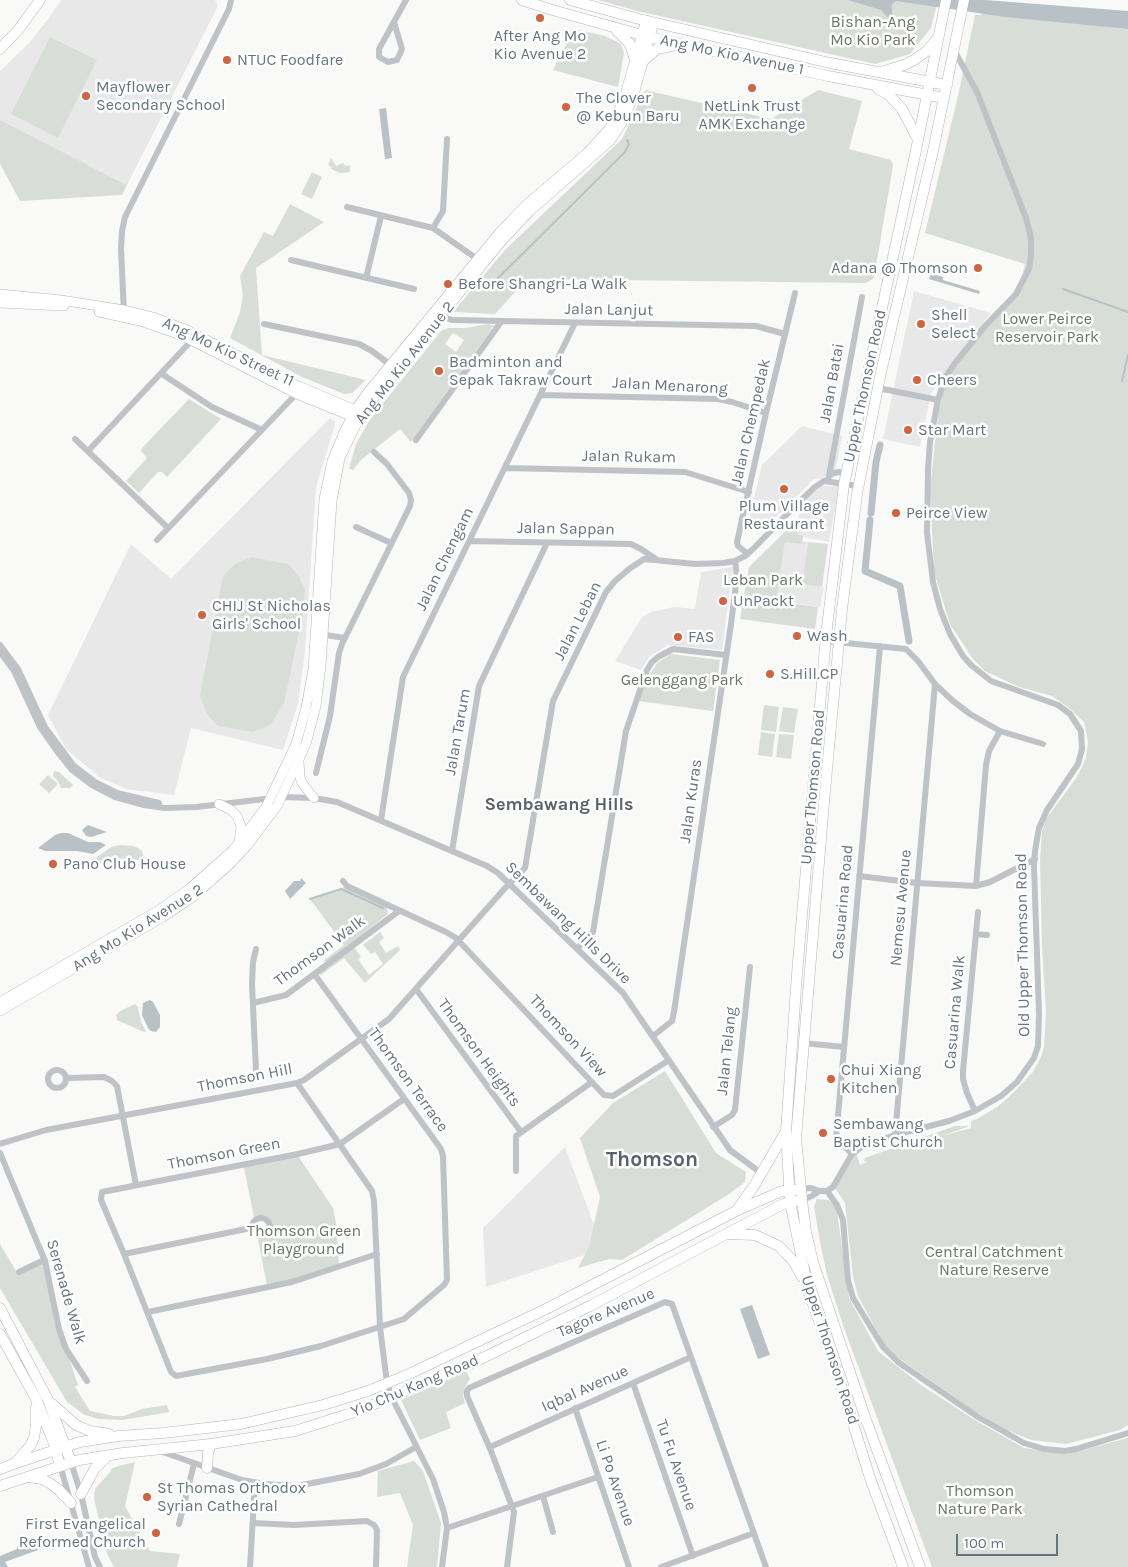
<!DOCTYPE html>
<html>
<head>
<meta charset="utf-8">
<style>
	body { margin:0 }
	#map { position:relative; width:1128px; height:1567px; overflow:hidden; background:#f9f9f7; font-family:Karla,sans-serif }
	canvas { display:block }
	.scale { position:absolute; left:956px; top:1534px; width:102px; height:22px; box-sizing:border-box; border:2px solid #67747f; border-top:0; padding-left:6px; font-size:15px; line-height:18px; white-space:nowrap; color:#67747f; -webkit-text-stroke:4px #fff; paint-order:stroke }
</style>
</head>
<body>
<div id="map">
<canvas width="1128" height="1567"></canvas>
<div class="scale">100 m</div>
</div>
<script>
const g = document.querySelector('canvas').getContext('2d');
g.lineJoin = 'round';
function fill(path, color) { g.fillStyle = color; g.fill(path, 'evenodd'); }
const shape = rows => new Path2D(rows.map(r => 'M' + r).join(''));
function stroke(path, color, width, dash) { g.strokeStyle = color; g.lineWidth = width; g.lineCap = dash ? 'butt' : 'round'; g.setLineDash(dash || []); g.stroke(path); }
function label(font, color, halo, rows, align = 'center') {
  g.font = font + ' Karla,sans-serif'; g.lineWidth = 5; g.setLineDash([]); g.textBaseline = 'middle'; g.strokeStyle = halo; g.fillStyle = color; for (const [text, x, y, turn = 0] of rows) {
    g.save(); g.translate(x, y); g.rotate((+turn || 0) * Math.PI / 180); g.textAlign = isNaN(turn) ? turn : align; if (halo) g.strokeText(text, 0, 0); g.fillText(text, 0, 0); g.restore();
  }
}
const built = shape([
	[61,0,215,0,218,6,127,185,0,120,0,71,29,43,48,19],
	[914,291,991,313,931,393,920,447,883,439],
	[330,418,335,422,335,425,316,487,305,651,298,704,283,750,191,728,174,795,126,789,99,777,66,749,48,715,131,544,171,579],
	[802,426,842,436,834,478,814,479,766,527,748,524,762,465],
	[822,486,839,486,829,542,798,536,796,526,804,500],
	[785,541,808,542,802,584,824,587,820,607,776,600],
	[733,567,722,650,668,645,649,657,641,670,615,661,642,617,651,612,674,607,695,609,701,572],
	[565,1147,603,1249,486,1287,483,1228]
]);
const green = shape([
	[598,0,938,0,931,28,910,54,875,64,637,11],
	[981,13,1128,29,1128,1425,1120,1430,1066,1444,1031,1440,1002,1428,976,1412,887,1350,858,1296,853,1276,845,1203,835,1188,856,1153,860,1165,867,1162,867,1161,864,1162,865,1158,955,1126,970,1126,942,1136,971,1128,971,1121,977,1119,997,1107,1009,1097,1033,1072,1041,1057,1044,1047,1046,1012,1042,945,1040,860,1042,831,1046,819,1077,777,1086,758,1088,742,1084,722,1068,707,1052,696,1019,687,985,671,972,658,950,624,934,572,930,490,938,414,946,381,955,363,1016,291,1022,276,1025,264,925,233,958,96,975,15,981,15],
	[574,29,605,36,621,44,624,53,618,87,553,70],
	[50,37,97,60,58,138,11,114],
	[645,90,771,119,818,90,862,101,849,149,891,160,893,166,874,278,866,283,527,279,495,314,453,312,505,250,622,139],
	[0,120,127,185,122,195,20,201,0,164],
	[331,158,336,166,343,163,346,166,350,165,350,172,340,173,331,169,332,167,328,165],
	[312,172,322,177,312,199,301,194],
	[290,204,324,222,256,268,262,355,366,380,352,393,344,394,339,392,302,377,230,338,240,312,243,295,240,276,264,232,273,236],
	[489,324,497,327,492,327,491,330,411,442,400,429,361,460,353,470,349,469,356,444,369,421,441,331,448,328,465,328],
	[453,333,464,340,456,352,445,344],
	[189,399,221,419,167,477,162,472,158,472,139,493,126,481,147,458,141,451,142,448],
	[795,522,798,535,803,536,802,544,785,542,776,601,818,607,815,629,740,619,749,567],
	[808,542,828,544,822,587,802,584],
	[252,557,288,564,298,575,305,590,304,608,284,703,271,724,253,732,218,726,207,714,200,696,223,576,235,564],
	[671,654,720,660,713,711,638,701,643,686,652,671,658,662],
	[764,705,779,707,776,732,761,730],
	[783,707,798,709,794,733,779,731],
	[761,732,775,734,772,757,758,755],
	[779,734,794,735,791,759,776,757],
	[54,771,59,772,70,782,73,785,70,788,61,788,58,781,53,776],
	[48,775,58,784,49,793,39,784],
	[120,845,133,846,138,848,142,851,144,858,131,862,106,865,96,863,91,859,96,858,111,847],
	[347,886,385,904,388,911,387,915,328,962,323,961,344,945,310,899],
	[380,932,384,938,379,942,386,953,398,946,400,950,365,983,344,958,321,975,319,973,354,947,361,957,358,959,369,975,383,964,375,952,371,954,363,945],
	[135,1004,138,1007,141,1022,146,1031,144,1032,117,1020,117,1018,116,1015,122,1010],
	[665,1071,716,1153,746,1172,745,1182,729,1194,622,1260,609,1259,578,1268,589,1247,600,1197,580,1138,613,1103],
	[296,1153,333,1208,336,1223,339,1264,295,1279,267,1285,258,1240,267,1237,270,1234,273,1224,270,1219,266,1216,254,1217,243,1163],
	[817,1199,828,1200,836,1204,849,1298,878,1351,921,1385,975,1420,1024,1448,1067,1454,1128,1438,1128,1567,932,1567,844,1328,827,1275,820,1242,814,1206],
	[0,1244,16,1271,45,1261,66,1349,78,1385,75,1387,90,1411,114,1416,124,1416,142,1409,167,1405,169,1412,123,1420,99,1419,85,1415,67,1402,0,1288],
	[467,1372,470,1379,465,1387,463,1396,465,1403,446,1412,451,1428,420,1440,401,1400],
	[414,1461,423,1471,441,1523,437,1567,407,1567,413,1525,400,1493,377,1497,378,1471],
	[135,1462,125,1506,150,1551,180,1554,177,1567,114,1567,107,1554,94,1498,95,1489,111,1471,111,1469,118,1466]
]);
const water = shape([
	[848,0,985,0,1128,11,1128,29,1005,17,896,1,892,4,892,11,895,21,892,22,881,10],
	[386,108,392,158,385,159,379,109],
	[931,273,943,277,943,280,980,291,979,294,929,279],
	[88,825,107,832,91,837,86,836,82,830],
	[61,833,68,833,88,842,100,842,106,845,93,854,77,851,45,851,38,848,55,835],
	[301,878,306,883,290,899,285,891,294,881,300,881],
	[150,1000,153,1002,160,1015,160,1027,156,1032,151,1031,148,1028,142,1015,143,1003],
	[752,1305,770,1355,758,1359,740,1309],
	[43,1540,46,1547,5,1562,8,1567,0,1567,0,1556,17,1549,17,1547,26,1543,27,1546]
]);
const stream = shape([
	[1063,289,1128,312],
	[486,290,625,152,629,144,627,140],
	[1122,381,1128,355],
	[310,899,341,889,383,908]
]);
const canal = shape([
	[871,513,876,462,880,445],
	[870,520,865,571,900,586,909,641]
]);
const street = shape([
	[394,22,402,49,397,60,388,62,379,57,379,49,406,0],
	[347,207,433,228,480,261],
	[433,228,443,211,447,139],
	[291,260,414,289],
	[366,278,381,216],
	[124,313,121,249,122,231,125,217,229,9,231,0],
	[439,315,452,320,756,326,785,334],
	[264,324,359,344,372,351,393,367],
	[162,374,212,407,262,430],
	[878,388,938,400],
	[541,395,718,399,732,402,766,413],
	[75,439,168,528],
	[416,440,501,322],
	[88,451,193,339],
	[505,468,685,472,749,492],
	[830,474,839,472,846,474],
	[828,481,862,297],
	[356,527,391,543],
	[157,540,299,391],
	[469,541,631,544,641,549,656,559],
	[748,554,738,546,737,542,766,413,795,293],
	[319,634,345,638],
	[826,641,906,649,918,661,935,684,953,701,970,714,1000,731,1043,744],
	[0,645,18,669,45,727,74,766,95,782,117,793,159,803],
	[0,652,14,671,40,727,59,754,71,769,92,785,115,797,144,805,165,808,196,807,282,797,314,798,337,802,487,866,498,873,623,993,730,1150,761,1173],
	[316,773,330,716,339,653,342,644,410,506,411,500,409,493,387,464,374,452],
	[381,820,403,677,575,323],
	[452,851,479,686,547,543],
	[859,876,917,883,976,886,990,882,1035,859],
	[343,881,347,886,446,932,456,938,604,1095,613,1096,669,1060],
	[976,886,986,765,989,751,1000,731],
	[976,934,987,935],
	[256,949,253,962,252,984,256,1071],
	[577,949,593,932,626,731,647,670,652,662,658,657,673,649,726,655],
	[315,975,441,1149,443,1156,447,1280,444,1285,404,1319,321,1346,267,1359,176,1376,171,1372,124,1254,101,1200,102,1192,298,1154,340,1144,404,1099],
	[416,989,521,1132],
	[253,1003,286,995,399,911],
	[653,1036,672,1021,674,1012,731,624,737,576,735,561],
	[803,1043,844,1047],
	'48 1079a9 9 0 1 1 18 0a9 9 0 1 1-18 0Z',
	[67,1078,104,1077,112,1081,117,1086,136,1185],
	[297,1083,372,1191,374,1201,380,1327,387,1383,392,1398,433,1479,444,1512,447,1528,442,1567],
	[975,1111,967,1093,963,1079,963,1071,978,912],
	[713,1127,732,1115,735,1110,750,967],
	[895,1135,935,684],
	[0,1144,46,1130,297,1083,304,1080,389,1019,506,887,525,868,553,701,606,592,615,581,629,569,644,559,695,564,723,563,735,561,745,556,753,549,798,503,815,487,824,481,858,486],
	[0,1153,45,1261,59,1329,66,1349,87,1381],
	[852,1154,836,1138,880,646],
	[516,1171,516,1136,592,1082],
	[800,1189,811,1188,819,1191,827,1191,833,1187,852,1154,864,1145,895,1135,949,1121,975,1111,1001,1096,1017,1082,1034,1058,1038,1046,1039,1014,1034,866,1035,851,1039,828,1047,810,1078,764,1082,749,1081,731,1070,714,1058,705,991,681,971,665,963,656,950,634,940,609,933,582,927,533,928,469,930,442,938,400,945,378,955,363,985,326,1016,294,1029,269,1031,255,1031,238,1026,218,977,92,954,50],
	[827,1191,837,1205,843,1220,848,1280,853,1298,883,1347,898,1362,978,1417,1024,1443,1044,1449,1065,1451,1076,1449,1128,1433],
	[802,1200,812,1196,819,1191],
	'252 1227a9 9 0 1 1 18 0a9 9 0 1 1-18 0Z',
	[124,1254,251,1228],
	[19,1272,44,1260],
	[148,1312,292,1282,377,1254],
	[633,1383,693,1556],
	[575,1408,629,1567],
	[490,1447,691,1357],
	[160,1451,242,1480,264,1484,297,1486,359,1474,386,1464,416,1447],
	[71,1462,81,1494,95,1557,100,1567],
	[60,1465,89,1567],
	[543,1496,553,1532],
	[253,1523,294,1525,367,1521,374,1525,377,1530,376,1567],
	[179,1524,194,1464],
	[447,1528,598,1477],
	[250,1567,255,1483],
	[507,1567,514,1512,491,1451,467,1396,467,1391,469,1388,665,1302,672,1304,766,1567],
	[661,1567,754,1533]
]);
const secondary = shape([
	[0,294,61,300,124,310,153,317,187,330,296,385,360,412],
	[0,303,64,306],
	[99,312,140,321,181,335,297,394,356,418],
	[299,762,300,777,302,783,314,798],
	[219,804,231,810,237,816,241,826,239,843],
	[0,1002,159,910,189,889,233,850,266,807,296,744,306,708,313,669,324,499,332,461,344,432,356,409,368,392,499,233,528,203,587,153,609,129,623,102,646,20],
	[0,1011,163,917,194,896,228,866,247,846,277,806,306,744,316,706,321,665,332,501,340,458,352,433,362,413,374,398,501,242,529,212,610,141,622,123,633,98,654,22]
]);
const primary = shape([
	[522,0,549,9,649,37,828,76,944,98],
	[570,0,639,19,830,63,947,85],
	[616,30,630,44,635,60],
	[0,49,19,29,40,0],
	[643,61,657,49,676,45],
	[881,72,904,65,914,60,927,51,936,40],
	[878,89,889,95,902,109,918,140],
	[737,1210,754,1186,786,1131],
	[728,1234,755,1235,779,1246,794,1262,802,1277],
	[0,1308,48,1400,71,1462],
	[0,1334,36,1399,53,1441,60,1465],
	[51,1403,76,1425,90,1431,109,1434],
	[16,1462,30,1446,34,1438,36,1425,36,1407],
	[207,1468,208,1453,211,1444],
	[0,1469,16,1463,80,1442,118,1436,163,1433,241,1424,323,1405,368,1391,409,1374,546,1309,736,1211,782,1191,795,1190],
	[29,1477,42,1479,51,1484,59,1490,71,1503],
	[0,1486,79,1460,123,1453,211,1444,295,1431,358,1411,464,1367,590,1306,783,1204,796,1201],
	[81,1494,95,1468,108,1456],
	[903,1567,870,1478,835,1366,809,1293,790,1202,786,1131,797,974,826,636,844,484,915,155,946,0],
	[920,1567,865,1417,813,1262,806,1232,802,1200,796,1138,825,791,842,609,857,494,881,372,933,151,964,0]
]);
const markers = [
	[540,18,5,"#d06340"],
	[227,60,5,"#d06340"],
	[752,88,5,"#d06340"],
	[86,96,5,"#d06340"],
	[566,107,5,"#d06340"],
	[978,268,5,"#d06340"],
	[448,284,5,"#d06340"],
	[921,324,5,"#d06340"],
	[439,371,5,"#d06340"],
	[917,380,5,"#d06340"],
	[908,430,5,"#d06340"],
	[784,489,5,"#d06340"],
	[896,513,5,"#d06340"],
	[723,601,5,"#d06340"],
	[202,615,5,"#d06340"],
	[797,636,5,"#d06340"],
	[678,637,5,"#d06340"],
	[770,674,5,"#d06340"],
	[53,864,5,"#d06340"],
	[831,1079,5,"#d06340"],
	[823,1133,5,"#d06340"],
	[147,1497,5,"#d06340"],
	[156,1533,5,"#d06340"]
];
const parkNames = [
	["Bishan-Ang",873,22],
	["Mo Kio Park",873,40],
	["Lower Peirce",1047,319],
	["Reservoir Park",1047,337],
	["Leban Park",763,580],
	["Gelenggang Park",682,680],
	["Thomson Green",304,1231],
	["Playground",304,1249],
	["Central Catchment",994,1252],
	["Nature Reserve",994,1270],
	["Thomson",980,1491],
	["Nature Park",980,1509]
];
const poiNames = [
	["After Ang Mo",540,36,"center"],
	["Kio Avenue 2",540,54,"center"],
	["NTUC Foodfare",237,60],
	["Mayflower",96,87],
	["Secondary School",96,105],
	["The Clover",576,98],
	["@ Kebun Baru",576,116],
	["NetLink Trust",752,106,"center"],
	["AMK Exchange",752,124,"center"],
	["Adana @ Thomson",968,268,"right"],
	["Before Shangri-La Walk",458,284],
	["Shell",931,315],
	["Select",931,333],
	["Badminton and",449,362],
	["Sepak Takraw Court",449,380],
	["Cheers",927,380],
	["Star Mart",918,430],
	["Plum Village",784,506,"center"],
	["Restaurant",784,524,"center"],
	["Peirce View",906,513],
	["UnPackt",733,601],
	["CHIJ St Nicholas",212,606],
	["Girls' School",212,624],
	["Wash",807,636],
	["FAS",688,637],
	["S.Hill.CP",780,674],
	["Pano Club House",63,864],
	["Chui Xiang",841,1070],
	["Kitchen",841,1088],
	["Sembawang",833,1124],
	["Baptist Church",833,1142],
	["St Thomas Orthodox",157,1488],
	["Syrian Cathedral",157,1506],
	["First Evangelical",146,1524,"right"],
	["Reformed Church",146,1542,"right"]
];
const streetNames = [
	["Ang Mo Kio Avenue 1",732,55,12],
	["Jalan Lanjut",609,310,1],
	["Ang Mo Kio Street 11",228,352,25],
	["Ang Mo Kio Avenue 2",405,363,-52],
	["Jalan Batai",832,383,-80],
	["Jalan Menarong",670,386,3],
	["Upper Thomson Road",865,386,-78],
	["Jalan Chempedak",751,422,-77],
	["Jalan Rukam",629,457,1],
	["Jalan Sappan",566,529,1],
	["Jalan Chengam",445,559,-64],
	["Jalan Leban",578,621,-63],
	["Jalan Tarum",458,732,-80],
	["Upper Thomson Road",813,787,-85],
	["Jalan Kuras",691,801,-82],
	["Casuarina Road",843,902,-85],
	["Nemesu Avenue",901,908,-85],
	["Sembawang Hills Drive",568,923,44],
	["Ang Mo Kio Avenue 2",138,928,-32],
	["Old Upper Thomson Road",1023,945,-91],
	["Thomson Walk",320,951,-36],
	["Casuarina Walk",955,1012,-85],
	["Thomson View",568,1036,47],
	["Jalan Telang",727,1051,-84],
	["Thomson Heights",479,1053,54],
	["Thomson Hill",245,1078,-11],
	["Thomson Terrace",408,1080,54],
	["Thomson Green",224,1154,-11],
	["Serenade Walk",66,1292,74],
	["Tagore Avenue",606,1313,-23],
	["Upper Thomson Road",830,1350,72],
	["Yio Chu Kang Road",415,1386,-23],
	["Iqbal Avenue",585,1389,-24],
	["Tu Fu Avenue",676,1465,71],
	["Li Po Avenue",615,1483,71]
];
const neighbourhoodNames = [
	["Sembawang Hills",559,805]
];
const districtNames = [
	["Thomson",652,1160]
];
fill(built, '#e7e8e7');
fill(green, '#d9ddd7');
fill(water, '#b8c2c6');
stroke(stream, '#b8c2c6', 2);
stroke(canal, '#b8c2c6', 7);
stroke(secondary, '#b4b8bd', 10);
stroke(primary, '#b3b7bb', 11);
stroke(street, '#bfc2c6', 6);
stroke(secondary, '#fff', 9);
stroke(primary, '#fff', 10);
for (const [x, y, r, color] of markers) { const dot = new Path2D(); dot.arc(x, y, r, 0, 2 * Math.PI); g.fillStyle = color; g.fill(dot); stroke(dot, '#fff', 2); }
label('16px', '#687766', '#fff', parkNames);
label('16px', '#67747f', '#fff', poiNames, 'left');
label('16px', '#67747f', '#fff', streetNames);
label('bold 18px', '#59626a', '#fff', neighbourhoodNames);
label('bold 21px', '#59626a', '#fff', districtNames);
</script>
</body>
</html>
